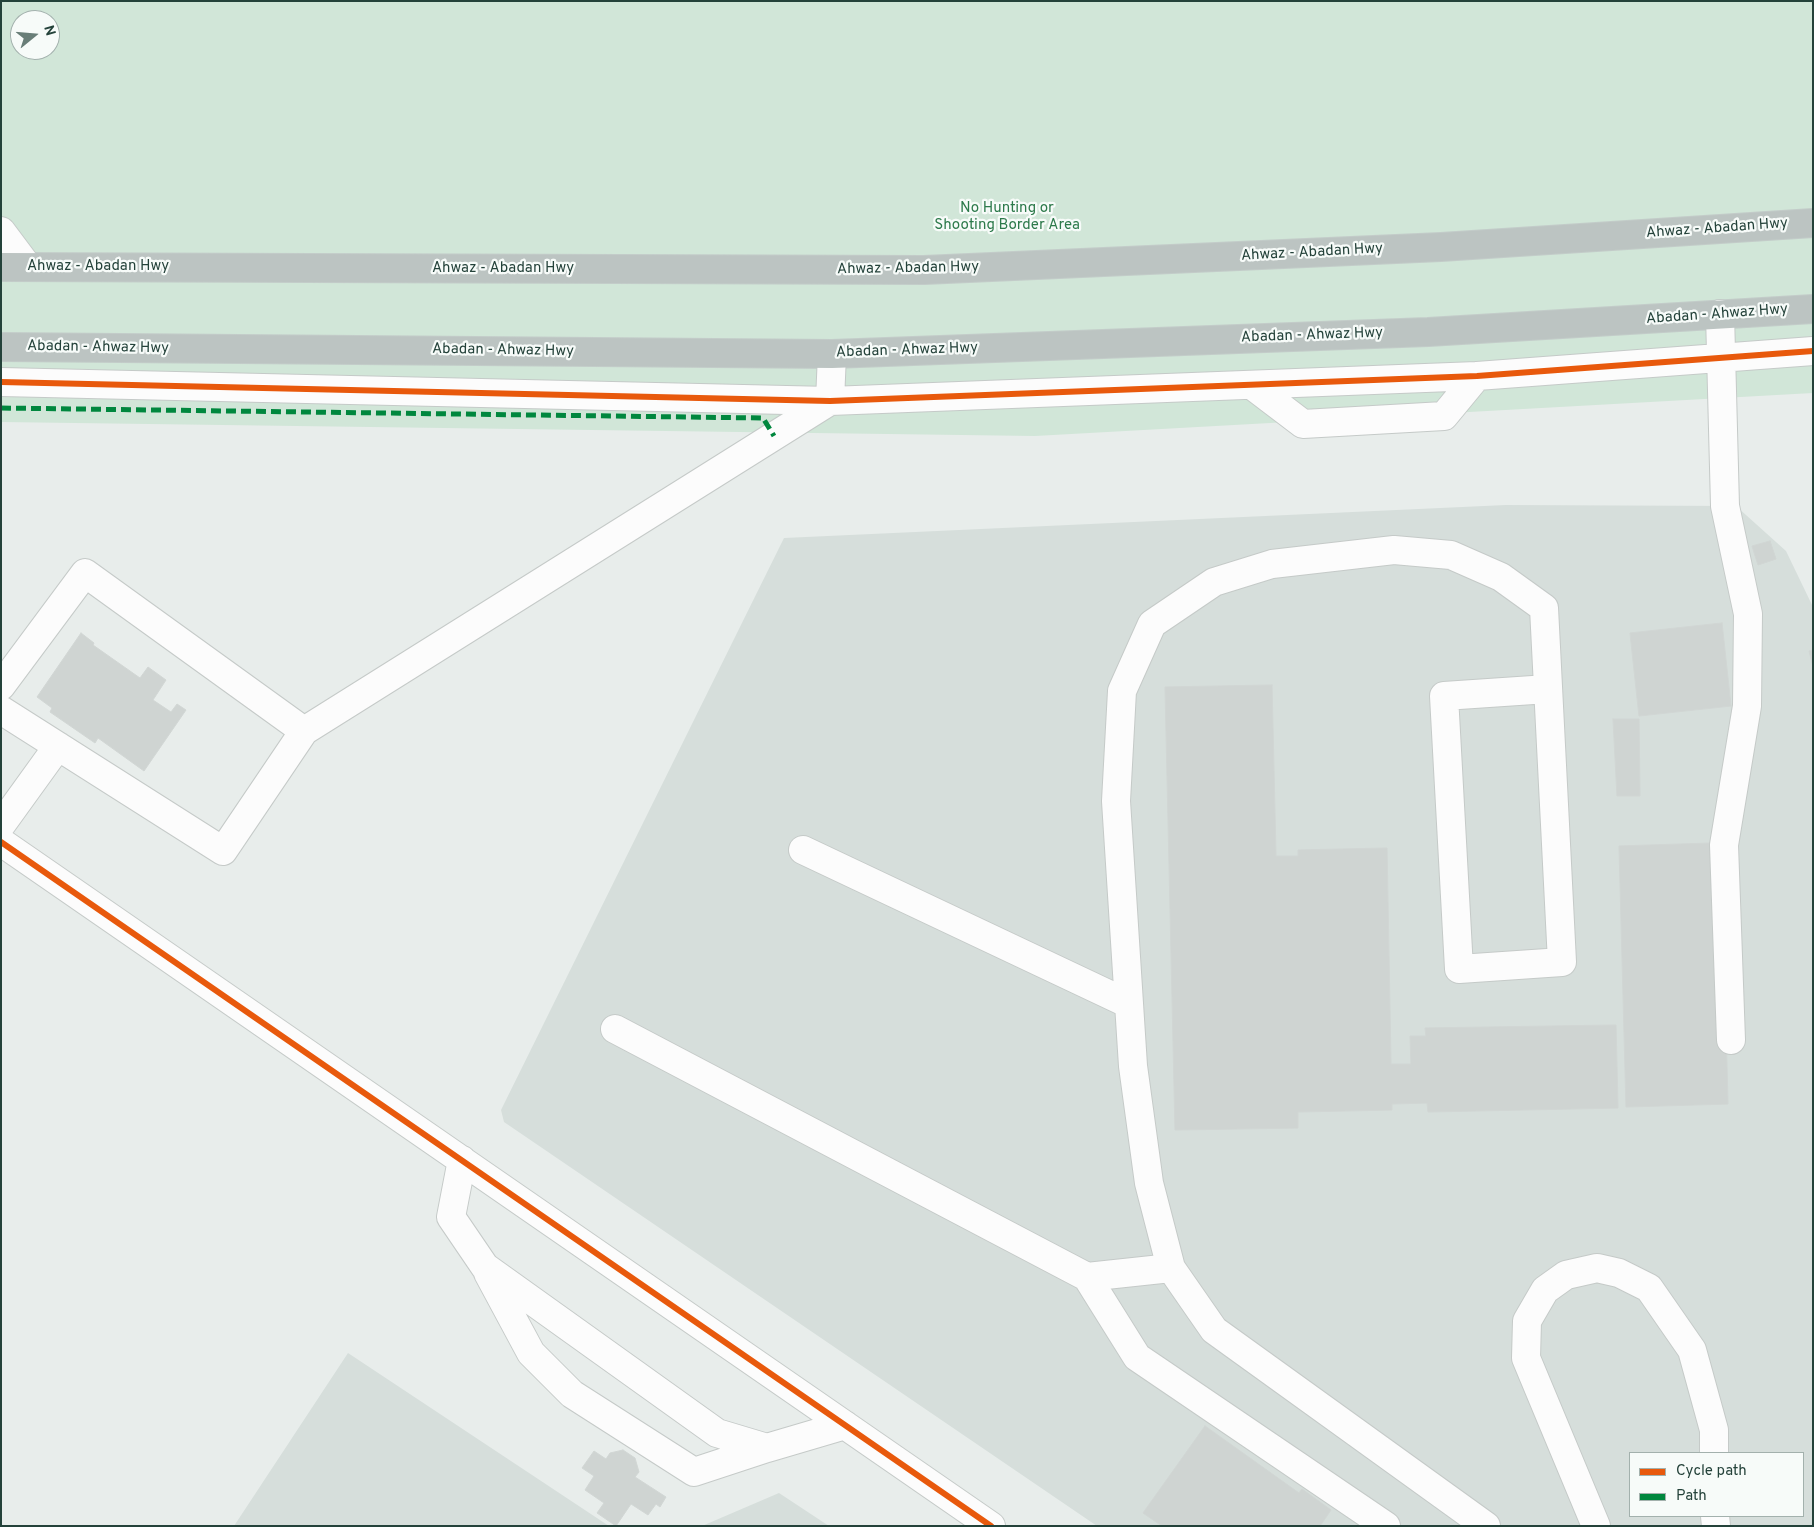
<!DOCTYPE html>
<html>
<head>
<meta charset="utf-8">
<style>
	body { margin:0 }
	#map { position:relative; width:1814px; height:1527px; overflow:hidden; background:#e8edeb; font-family:Overpass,sans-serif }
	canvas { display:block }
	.frame { position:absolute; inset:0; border:2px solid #24423a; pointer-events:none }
	.legend { position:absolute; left:1629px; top:1452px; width:175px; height:65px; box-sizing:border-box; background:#f7fbf9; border:1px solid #a3b1ad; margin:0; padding:6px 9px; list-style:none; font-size:15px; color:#24423a }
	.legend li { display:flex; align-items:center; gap:10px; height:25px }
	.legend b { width:25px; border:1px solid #a3b1ad }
	.north { position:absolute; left:10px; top:10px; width:50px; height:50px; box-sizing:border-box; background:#f7fbf9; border:1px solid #a3b1ad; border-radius:50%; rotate:73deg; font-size:14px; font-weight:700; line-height:20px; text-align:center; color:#24423a }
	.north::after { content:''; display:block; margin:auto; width:18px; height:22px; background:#697e78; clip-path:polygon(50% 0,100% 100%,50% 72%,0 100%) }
</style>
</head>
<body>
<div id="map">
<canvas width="1814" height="1527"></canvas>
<div class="frame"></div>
<ul class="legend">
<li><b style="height:6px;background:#e8590c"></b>Cycle path</li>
<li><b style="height:6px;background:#00873e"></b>Path</li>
</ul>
<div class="north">N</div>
</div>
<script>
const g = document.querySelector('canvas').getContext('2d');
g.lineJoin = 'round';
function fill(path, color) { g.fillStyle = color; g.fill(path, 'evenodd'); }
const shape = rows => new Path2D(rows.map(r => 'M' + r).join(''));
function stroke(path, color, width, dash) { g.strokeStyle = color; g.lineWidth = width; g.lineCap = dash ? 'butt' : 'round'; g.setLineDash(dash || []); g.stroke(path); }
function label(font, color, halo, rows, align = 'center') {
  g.font = font + ' Overpass,sans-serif'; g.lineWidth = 4.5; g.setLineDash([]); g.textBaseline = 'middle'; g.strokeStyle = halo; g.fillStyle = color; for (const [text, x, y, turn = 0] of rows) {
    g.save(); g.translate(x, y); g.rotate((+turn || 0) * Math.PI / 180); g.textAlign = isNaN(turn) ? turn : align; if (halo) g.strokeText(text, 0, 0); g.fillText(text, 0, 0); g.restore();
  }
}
const built = shape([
	[1506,505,1736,506,1786,551,1813,607,1813,1526,1097,1526,504,1122,501,1110,784,538],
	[1630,1453,1803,1453,1803,1516,1630,1516],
	[348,1353,609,1526,234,1526],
	[779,1493,829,1526,702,1526]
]);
const green = shape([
	[1,1,1813,1,1813,393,1035,436,1,422],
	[20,20,50,20,50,50,20,50]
]);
const building = shape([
	[1770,541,1776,559,1758,565,1752,546,1770,541],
	[1722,623,1731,706,1639,716,1630,633,1722,623],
	[81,633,94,643,93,645,140,678,148,667,166,680,153,700,171,712,177,704,186,710,144,771,98,738,95,743,50,712,52,708,37,697,81,633],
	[1813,650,1813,667,1809,651,1813,650],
	[1272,685,1276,856,1298,856,1298,850,1387,848,1391,1064,1411,1064,1410,1036,1426,1036,1425,1028,1616,1025,1618,1108,1428,1112,1427,1103,1392,1104,1392,1110,1298,1112,1298,1128,1175,1130,1165,687,1272,685],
	[1613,719,1639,719,1640,796,1617,796,1613,719],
	[1712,843,1721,843,1728,1104,1626,1107,1619,846,1712,843],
	[1205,1426,1299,1493,1302,1489,1331,1510,1320,1526,1162,1526,1143,1513,1205,1426],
	[623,1450,635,1458,639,1472,635,1477,666,1497,660,1507,656,1504,648,1515,631,1504,616,1526,597,1513,604,1503,585,1490,594,1476,582,1468,594,1451,606,1459,610,1453,623,1450]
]);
const minor = shape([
	[1,231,28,267],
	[1720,314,1725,506,1748,614,1747,706,1724,845,1731,1040],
	[1,382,830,401,1477,376,1813,351],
	[1253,386,1303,424,1444,416,1477,376],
	[1,686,85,573,304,731],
	[1,710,223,851,304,731,830,401,832,354],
	[1,825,58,746],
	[1,842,991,1526],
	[803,850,1129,1004],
	[615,1029,1087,1277,1171,1268],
	[462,1160,451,1217,485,1267,717,1433,767,1448,845,1425],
	[488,1273,531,1353,572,1394,694,1472,767,1448],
	[1087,1277,1137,1357,1386,1526],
	[1715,1516,1716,1526],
	[1486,1526,1214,1330,1171,1268,1149,1183,1133,1066,1116,801,1122,691,1152,624,1214,582,1272,564,1394,550,1451,555,1501,577,1544,608,1562,962,1459,969,1444,696,1548,689],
	[1596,1526,1526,1358,1527,1321,1545,1290,1566,1275,1597,1268,1619,1273,1649,1288,1692,1350,1714,1430,1714,1453]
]);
const highway = shape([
	[1,267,924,270,1441,247,1813,223],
	[1,347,832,354,1428,332,1813,309]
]);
const quiet = shape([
	[1,408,763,418,774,436]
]);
const cycleway = shape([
	[1,382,830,401,1477,376,1813,351],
	[1,842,991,1526]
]);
const parkNames = [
	["No Hunting or",1007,209],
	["Shooting Border Area",1007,226]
];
const streetNames = [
	["Ahwaz - Abadan Hwy",1717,229,-4],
	["Ahwaz - Abadan Hwy",1312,253,-3],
	["Ahwaz - Abadan Hwy",98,267],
	["Ahwaz - Abadan Hwy",503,269],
	["Ahwaz - Abadan Hwy",908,269,-1],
	["Abadan - Ahwaz Hwy",1717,315,-4],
	["Abadan - Ahwaz Hwy",1312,336,-2],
	["Abadan - Ahwaz Hwy",98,348,1],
	["Abadan - Ahwaz Hwy",503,351,1],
	["Abadan - Ahwaz Hwy",907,351,-2]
];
fill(built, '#d6dedb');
fill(green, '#d1e6d8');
fill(building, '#cfd4d2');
stroke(building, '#d1d6d4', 1);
stroke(minor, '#c5cac8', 30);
stroke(highway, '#c3ccc9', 30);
stroke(minor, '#fcfcfc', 28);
stroke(highway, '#bcc4c2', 28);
stroke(quiet, '#00873e', 5, [10, 5]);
stroke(cycleway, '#e8590c', 6);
label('15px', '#2d7a4b', '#f7fbf9', parkNames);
label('15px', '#24423a', '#f7fbf9', streetNames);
</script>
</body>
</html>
